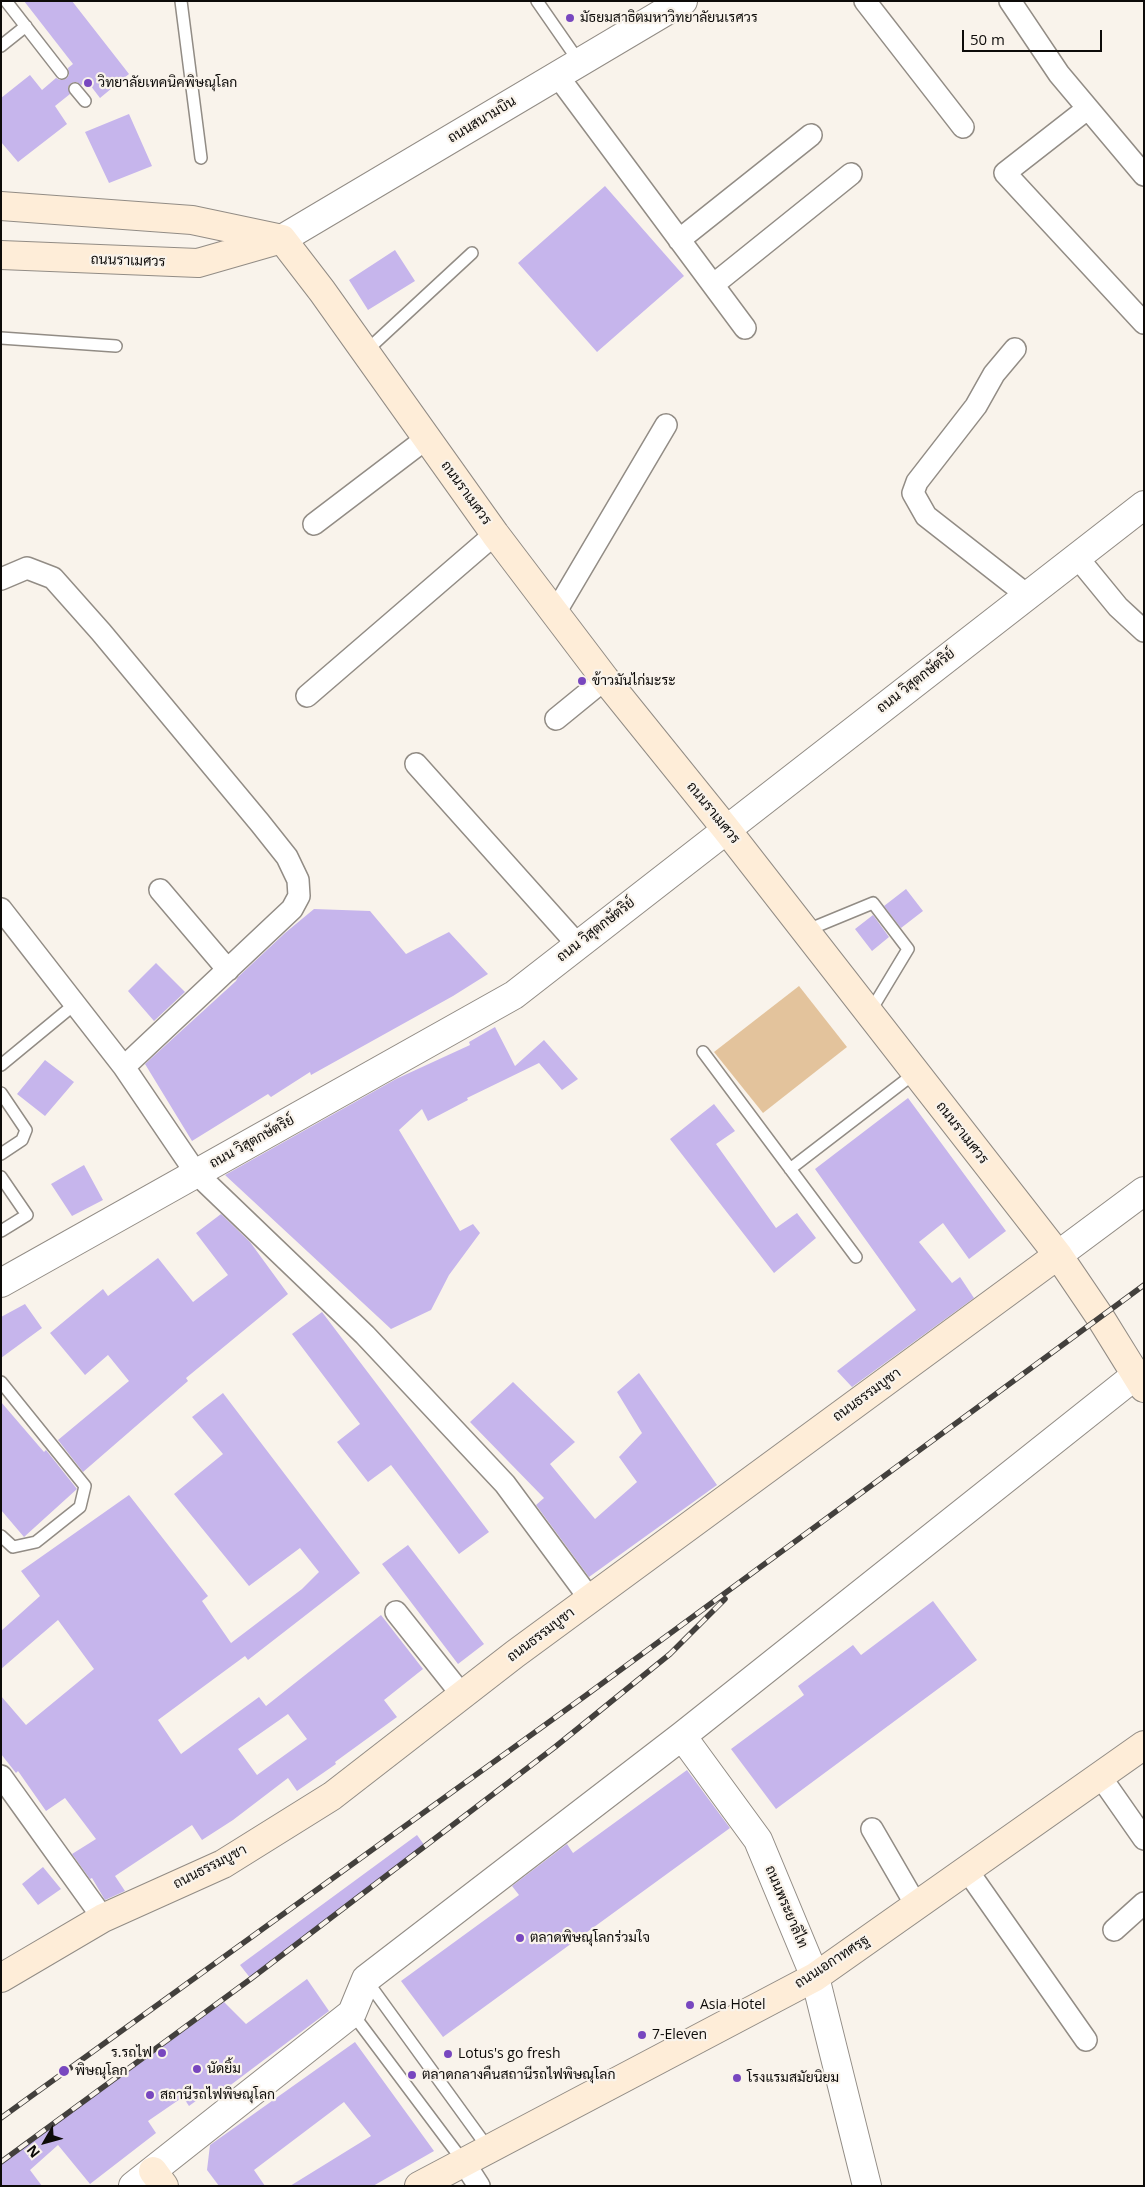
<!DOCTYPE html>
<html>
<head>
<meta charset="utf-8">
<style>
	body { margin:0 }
	#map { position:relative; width:1145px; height:2187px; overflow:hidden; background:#f9f3eb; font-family:"Open Sans",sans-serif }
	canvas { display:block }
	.frame { position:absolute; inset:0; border:2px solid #0d0b09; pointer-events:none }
	.north { position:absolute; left:20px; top:2117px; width:50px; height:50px; -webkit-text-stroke:4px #f9f3eb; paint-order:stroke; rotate:232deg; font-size:14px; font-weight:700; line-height:20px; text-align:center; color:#0d0b09 }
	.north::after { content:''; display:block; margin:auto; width:18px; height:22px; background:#0d0b09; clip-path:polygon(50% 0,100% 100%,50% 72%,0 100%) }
	.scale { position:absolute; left:962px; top:30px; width:140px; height:22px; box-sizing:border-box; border:2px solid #0d0b09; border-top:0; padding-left:6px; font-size:15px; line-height:18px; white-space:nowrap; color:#0d0b09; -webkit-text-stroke:4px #f9f3eb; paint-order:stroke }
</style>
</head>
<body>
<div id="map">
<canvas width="1145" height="2187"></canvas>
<div class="frame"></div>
<div class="north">N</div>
<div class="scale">50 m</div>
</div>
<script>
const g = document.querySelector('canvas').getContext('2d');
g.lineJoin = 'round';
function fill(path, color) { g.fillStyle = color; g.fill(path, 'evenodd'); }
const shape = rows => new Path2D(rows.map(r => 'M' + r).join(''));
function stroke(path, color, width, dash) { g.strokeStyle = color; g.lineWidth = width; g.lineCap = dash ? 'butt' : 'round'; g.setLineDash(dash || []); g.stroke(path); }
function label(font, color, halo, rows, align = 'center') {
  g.font = font + ' "Open Sans",Sarabun,sans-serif'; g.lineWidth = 4.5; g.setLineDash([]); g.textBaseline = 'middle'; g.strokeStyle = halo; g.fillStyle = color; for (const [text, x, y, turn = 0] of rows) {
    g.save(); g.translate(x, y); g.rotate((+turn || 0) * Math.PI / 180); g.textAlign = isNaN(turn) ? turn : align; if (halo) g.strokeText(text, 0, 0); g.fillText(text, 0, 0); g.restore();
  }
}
const green = shape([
	[799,986,847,1047,763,1113,714,1052]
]);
const building = shape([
	[24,1,72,1,129,74,100,98,87,81,81,85,77,82,71,83,68,87,70,94,55,106,67,124,18,162,1,142,1,98,30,75,42,90,56,78,60,80,66,79,69,75,68,68,73,64],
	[129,114,152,166,109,183,85,132],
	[605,186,684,276,597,352,518,263],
	[395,250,415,281,368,310,349,280],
	[906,889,923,911,901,928,884,906],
	[314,909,370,911,406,954,449,932,488,974,453,996,311,1075,310,1072,271,1097,268,1094,192,1141,145,1064,236,981,238,977,285,933],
	[873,915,889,937,872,951,855,929],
	[156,963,185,992,154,1021,128,991],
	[495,1027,515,1066,544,1040,578,1079,562,1090,539,1063,467,1098,468,1100,428,1121,422,1109,399,1130,460,1231,473,1224,480,1233,449,1275,431,1310,391,1329,225,1175,396,1079,470,1045,469,1042],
	[45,1060,74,1082,45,1116,17,1094],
	[908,1098,1006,1231,969,1259,943,1223,919,1242,952,1283,960,1277,974,1298,852,1387,837,1371,916,1310,815,1169],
	[714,1104,735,1131,716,1144,776,1228,797,1213,816,1238,774,1273,670,1139],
	[84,1165,103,1200,72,1216,51,1184],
	[221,1214,250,1242,288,1294,186,1378,188,1381,83,1472,58,1440,129,1381,108,1355,85,1375,50,1333,103,1289,108,1296,158,1258,193,1302,228,1275,196,1233],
	[25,1304,42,1328,1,1358,1,1317],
	[322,1312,489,1532,459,1554,391,1465,368,1482,337,1442,360,1424,292,1334],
	[639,1373,717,1485,589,1577,536,1505,544,1498,470,1422,513,1382,575,1442,550,1464,595,1519,637,1482,619,1457,642,1433,617,1392],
	[223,1393,360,1573,248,1660,245,1656,158,1720,181,1754,259,1697,266,1706,381,1615,423,1669,384,1700,397,1717,335,1762,336,1764,297,1791,288,1778,233,1820,202,1840,192,1825,115,1876,125,1891,105,1900,92,1878,90,1879,72,1854,96,1839,65,1798,46,1811,18,1771,16,1773,1,1754,1,1696,26,1725,94,1669,58,1620,1,1669,1,1631,40,1596,21,1571,129,1495,208,1596,202,1601,231,1643,302,1589,319,1572,300,1548,249,1586,174,1494,223,1454,192,1417],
	[288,1714,307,1739,257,1775,238,1749],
	[1,1402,44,1452,46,1450,77,1489,24,1537,1,1510],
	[408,1545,484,1644,458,1664,382,1564],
	[933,1601,977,1660,776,1809,731,1749,804,1695,798,1686,853,1645,861,1655],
	[687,1770,730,1828,443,2037,401,1981,519,1895,512,1886,567,1844,573,1853],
	[417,1835,425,1846,251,1979,240,1965],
	[43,1867,61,1889,38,1905,22,1884],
	[307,1979,329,2011,216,2096,211,2090,189,2106,183,2097,148,2121,156,2133,90,2184,58,2145,30,2170,42,2186,1,2186,1,2164,224,2002,246,2024],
	[355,2042,434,2151,373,2186,290,2186,371,2136,344,2102,254,2170,265,2186,219,2186,207,2170,210,2145]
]);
const service = shape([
	[6,1,62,73],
	[181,1,201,158],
	[537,1,580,63],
	[1,46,26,26],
	[75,89,85,101],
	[1,338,116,346],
	[365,352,472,253],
	[805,931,873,903,908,949,870,1012],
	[703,1052,856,1257],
	[1,1065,75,1004],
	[1,1093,26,1130,22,1140,1,1154],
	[790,1169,915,1073],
	[1,1177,27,1215,1,1231],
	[1,1382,85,1486,80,1507,36,1542,13,1547,1,1536],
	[367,1981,488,2148],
	[352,2013,463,2161]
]);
const minor = shape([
	[865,1,963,127],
	[1010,1,1059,74,1144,175],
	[557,75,745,328],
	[1087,109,1005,173,1144,323],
	[679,240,811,135],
	[713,285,851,174],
	[1015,349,994,374,976,406,917,482,913,493,926,516,1027,595],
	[314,524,427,438],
	[1077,557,1118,607,1144,631],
	[1,579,27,568,53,578,101,632,260,823,287,857,298,880,299,896,292,909,124,1067],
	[555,613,666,425],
	[307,696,495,534],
	[556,719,605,679],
	[416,764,578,945],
	[160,890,228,970],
	[1,909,124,1067,196,1173,365,1335,505,1484,590,1599],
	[396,1612,462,1695],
	[1,1776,103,1918],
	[1100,1776,1144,1839],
	[872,1829,916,1905],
	[967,1870,1086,2040],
	[1114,1930,1144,1903],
	[463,2161,479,2186]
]);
const tertiary = shape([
	[282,239,683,1],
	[1058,1255,1144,1191],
	[1,1283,514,995,1144,505],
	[682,1736,758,1840,815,1977,867,2186],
	[133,2186,352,2013,366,1979,682,1736,1136,1375]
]);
const secondary = shape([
	[1,206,192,220,282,239,322,291,495,534,605,679,726,829,1058,1255,1100,1317,1144,1388],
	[1,255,198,263,278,240],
	[1,1978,103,1918,223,1864,332,1796,515,1654,1058,1255],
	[153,2171,164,2186],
	[419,2186,815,1977,1144,1745]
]);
const rail = shape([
	[1,2118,585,1696,1144,1285],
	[1,2162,252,1978,555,1747,670,1654,725,1599]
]);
const markers = [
	[570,18,5,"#7847bf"],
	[88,83,5,"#7847bf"],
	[582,681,5,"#7847bf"],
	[520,1938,5,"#7847bf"],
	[690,2005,5,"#7847bf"],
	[642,2035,5,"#7847bf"],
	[162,2053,5,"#7847bf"],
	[448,2054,5,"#7847bf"],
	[197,2069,5,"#7847bf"],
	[64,2071,6,"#7847bf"],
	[412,2075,5,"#7847bf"],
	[737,2078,5,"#7847bf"],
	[150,2095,5,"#7847bf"]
];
const poiNames = [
	["มัธยมสาธิตมหาวิทยาลัยนเรศวร",580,18],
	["วิทยาลัยเทคนิคพิษณุโลก",98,83],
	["ข้าวมันไก่มะระ",592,681],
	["ตลาดพิษณุโลกร่วมใจ",530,1938],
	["Asia Hotel",700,2005],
	["7-Eleven",652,2035],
	["ร.รถไฟ",152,2053,"right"],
	["Lotus's go fresh",458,2054],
	["นัดยิ้ม",207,2069],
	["พิษณุโลก",75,2071],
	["ตลาดกลางคืนสถานีรถไฟพิษณุโลก",422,2075],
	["โรงแรมสมัยนิยม",747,2078],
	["สถานีรถไฟพิษณุโลก",160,2095]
];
const streetNames = [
	["ถนนสนามบิน",482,120,-31],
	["ถนนราเมศวร",128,261,2],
	["ถนนราเมศวร",466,493,54],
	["ถนน วิสุตกษัตริย์",916,681,-38],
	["ถนนราเมศวร",713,813,51],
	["ถนน วิสุตกษัตริย์",596,930,-38],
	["ถนนราเมศวร",962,1133,52],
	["ถนน วิสุตกษัตริย์",252,1142,-29],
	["ถนนธรรมบูชา",867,1395,-36],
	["ถนนธรรมบูชา",541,1635,-37],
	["ถนนธรรมบูชา",210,1867,-27],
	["ถนนพระยาลิไท",786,1907,67],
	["ถนนเอกาทศรฐ",832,1962,-33]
];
fill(green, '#e3c39c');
fill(building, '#c6b5ec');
stroke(service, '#928c85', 14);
stroke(minor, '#928c85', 24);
stroke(tertiary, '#928c85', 30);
stroke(secondary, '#928c85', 30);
stroke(service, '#fff', 11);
stroke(minor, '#fff', 21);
stroke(tertiary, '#fff', 28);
stroke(secondary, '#feedd8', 28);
stroke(rail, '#43403d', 5.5);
stroke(rail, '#f9f3eb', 4, [11]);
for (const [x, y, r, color] of markers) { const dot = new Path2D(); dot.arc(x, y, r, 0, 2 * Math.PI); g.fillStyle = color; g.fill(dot); stroke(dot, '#f9f3eb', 2); }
label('14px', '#0d0b09', '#f9f3eb', poiNames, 'left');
label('14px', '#0d0b09', '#f9f3eb', streetNames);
</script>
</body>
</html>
